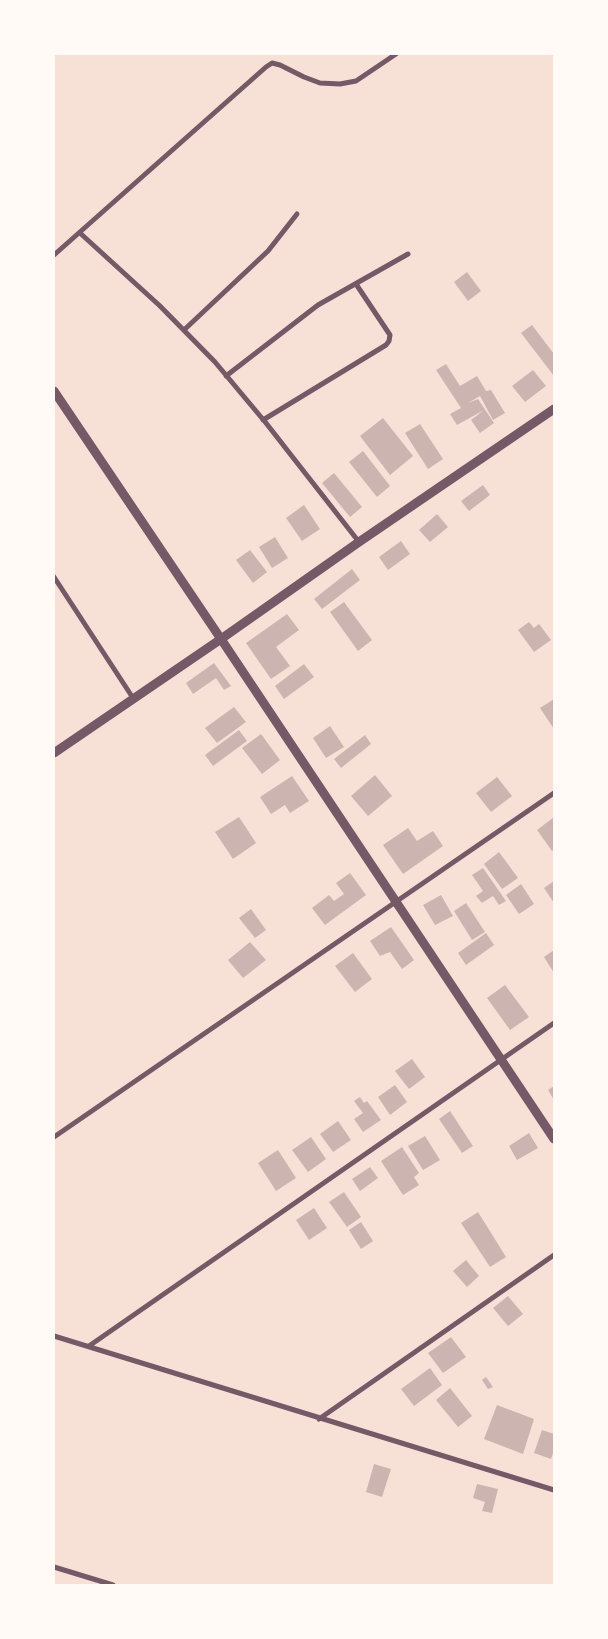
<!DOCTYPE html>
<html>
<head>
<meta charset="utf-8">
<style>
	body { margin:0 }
	#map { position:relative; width:608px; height:1639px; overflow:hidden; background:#f7e1d7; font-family:"DejaVu Sans",sans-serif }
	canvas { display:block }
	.frame { position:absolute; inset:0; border:55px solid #fffaf5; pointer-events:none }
</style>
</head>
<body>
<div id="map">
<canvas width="608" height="1639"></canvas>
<div class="frame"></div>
</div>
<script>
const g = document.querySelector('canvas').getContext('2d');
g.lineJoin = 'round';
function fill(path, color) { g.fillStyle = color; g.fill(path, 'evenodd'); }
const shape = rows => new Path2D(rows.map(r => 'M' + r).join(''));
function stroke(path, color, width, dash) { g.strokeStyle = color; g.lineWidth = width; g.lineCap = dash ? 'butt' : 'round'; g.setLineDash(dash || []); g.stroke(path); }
const building = shape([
	[467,272,481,291,468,301,454,282],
	[532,325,554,354,554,376,521,333],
	[446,364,460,386,477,376,486,391,491,390,505,413,493,420,480,396,468,403,478,399,494,423,480,433,471,420,484,410,457,425,450,414,461,408,436,370],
	[533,370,546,386,525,402,512,386],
	[383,418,413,456,390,475,360,436],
	[420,424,443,459,428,469,405,433],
	[363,451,390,486,377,497,349,462],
	[334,473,362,507,350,517,322,483],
	[483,485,490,495,469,511,461,501],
	[304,505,320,529,302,541,286,518],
	[437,514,448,527,430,542,419,530],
	[275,537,288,558,272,568,259,547],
	[401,541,410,554,388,570,379,557],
	[250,550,267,572,253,583,236,560],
	[352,569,360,580,322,609,314,599],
	[344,602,372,640,358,651,330,612],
	[287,614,299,630,276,647,290,666,271,679,246,643],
	[529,622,534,628,539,624,551,640,534,652,518,630],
	[214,663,231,686,224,690,216,678,193,694,186,683],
	[304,664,314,677,284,699,275,686],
	[554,699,554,729,540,708],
	[234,707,246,722,217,743,205,728],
	[330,726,344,747,326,758,313,738],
	[239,730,247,741,213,766,205,755],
	[261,734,280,760,262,774,242,748],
	[365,735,371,744,341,768,334,759],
	[375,775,392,796,368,816,351,796],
	[292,776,309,801,290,813,285,805,271,814,260,797],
	[497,777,512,796,491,812,476,793],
	[239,817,256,843,233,859,215,832],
	[554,817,554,849,552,851,537,830],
	[408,828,417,841,433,831,443,846,403,874,383,845],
	[499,852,518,878,502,889,484,864],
	[483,868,506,901,499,905,493,896,482,903,476,896,483,891,472,875],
	[350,873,366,895,325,925,312,908,329,895,334,901,344,894,336,883],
	[554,881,554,903,544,888],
	[521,884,534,904,519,914,506,895],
	[441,895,453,916,435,925,423,905],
	[466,903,485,932,472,940,454,911],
	[251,909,266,930,255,938,239,918],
	[391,927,414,960,402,969,390,952,380,956,370,941],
	[486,933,494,945,466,965,458,953],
	[250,942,266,960,243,978,228,960],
	[554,950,554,973,544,957],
	[353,953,372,979,355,992,335,966],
	[505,985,529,1017,510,1030,487,998],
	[412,1059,425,1077,409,1089,395,1071],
	[395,1085,407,1102,390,1115,378,1097],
	[554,1086,554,1100,548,1090],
	[360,1097,364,1103,367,1101,381,1120,363,1132,354,1119,363,1113,354,1101],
	[450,1111,473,1146,462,1153,439,1119],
	[338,1121,351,1140,333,1152,320,1134],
	[529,1133,538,1148,517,1160,509,1146],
	[425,1136,440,1160,423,1170,408,1146],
	[311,1137,326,1159,308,1172,292,1150],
	[402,1147,419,1173,414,1177,419,1185,403,1195,381,1161],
	[278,1150,296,1178,276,1191,258,1163],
	[370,1167,378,1178,360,1191,352,1179],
	[344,1192,361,1217,347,1227,329,1202],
	[314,1208,327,1228,309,1240,296,1220],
	[478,1212,506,1257,490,1267,461,1223],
	[361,1222,373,1241,361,1249,349,1230],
	[466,1260,479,1276,467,1287,453,1271],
	[508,1296,523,1314,508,1326,493,1308],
	[451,1337,466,1357,443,1373,428,1353],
	[430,1368,442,1385,414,1406,401,1389],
	[486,1377,493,1387,488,1389,482,1380],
	[450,1388,472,1416,458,1427,436,1400],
	[497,1405,534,1419,523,1454,484,1439],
	[542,1430,554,1434,554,1450,551,1459,534,1453],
	[374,1464,391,1469,382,1497,366,1492],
	[477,1484,498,1489,492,1513,482,1511,485,1502,473,1498]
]);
const minor = shape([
	[80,233,160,306,215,362,266,423,359,542],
	[54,255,266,67,272,63,280,65,304,77,320,83,340,84,356,81,396,54],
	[184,330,268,251,297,214],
	[226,376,318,305,408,254],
	[263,420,386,345,389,341,390,335,356,284],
	[54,577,133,698],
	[54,1137,554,793],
	[54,1336,554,1490],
	[89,1346,554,1023],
	[319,1419,554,1255],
	[54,1567,113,1585]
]);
const tertiary = shape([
	[54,391,221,639,554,1139],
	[54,753,221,639,359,542,554,409]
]);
fill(building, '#ccb4b1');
stroke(minor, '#755966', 5);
stroke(tertiary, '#755966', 9);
</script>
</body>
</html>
